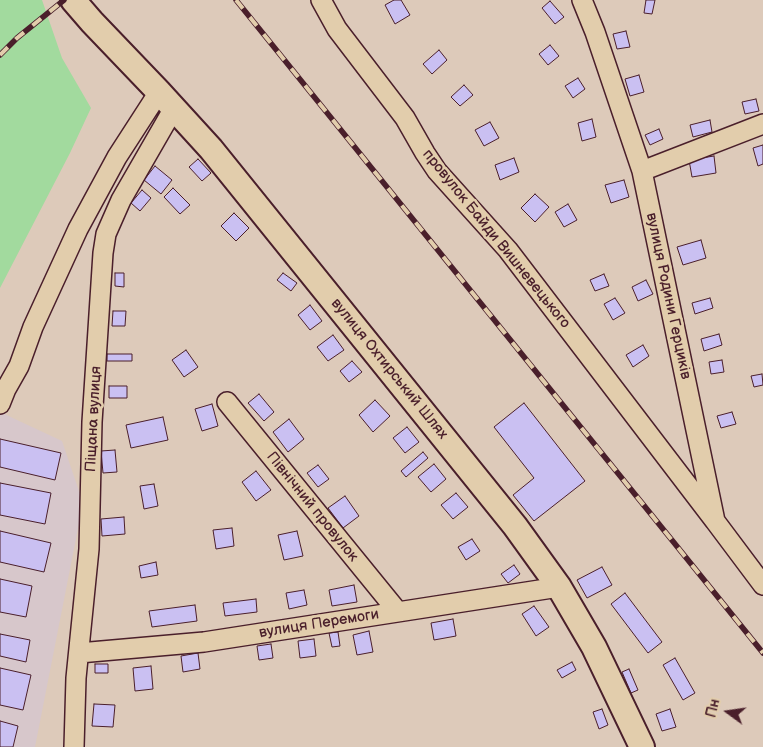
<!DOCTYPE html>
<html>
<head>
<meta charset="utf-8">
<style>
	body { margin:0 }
	#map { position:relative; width:763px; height:747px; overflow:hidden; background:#ddcaba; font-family:"Balsamiq Sans",sans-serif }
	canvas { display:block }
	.north { position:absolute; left:703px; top:687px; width:50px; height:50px; -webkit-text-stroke:4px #e2cdac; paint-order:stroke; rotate:284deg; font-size:14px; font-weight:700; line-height:20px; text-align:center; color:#4a1f2b }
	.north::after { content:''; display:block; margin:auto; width:18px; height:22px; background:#4a1f2b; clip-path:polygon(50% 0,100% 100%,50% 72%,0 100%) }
</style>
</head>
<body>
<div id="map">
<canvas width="763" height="747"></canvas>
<div class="north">Пн</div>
</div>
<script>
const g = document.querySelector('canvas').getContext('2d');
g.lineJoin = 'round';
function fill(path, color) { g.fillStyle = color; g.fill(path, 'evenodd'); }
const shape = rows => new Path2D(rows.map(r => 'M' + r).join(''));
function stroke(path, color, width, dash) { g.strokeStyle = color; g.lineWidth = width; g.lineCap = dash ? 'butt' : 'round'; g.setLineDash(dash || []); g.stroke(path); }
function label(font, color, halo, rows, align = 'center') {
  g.font = font + ' "Balsamiq Sans",sans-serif'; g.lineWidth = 5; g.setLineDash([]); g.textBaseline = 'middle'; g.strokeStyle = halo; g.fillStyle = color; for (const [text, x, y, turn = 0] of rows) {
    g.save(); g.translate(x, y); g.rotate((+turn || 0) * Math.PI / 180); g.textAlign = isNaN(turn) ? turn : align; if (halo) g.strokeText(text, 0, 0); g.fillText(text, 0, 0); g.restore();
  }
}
const built = shape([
	[0,412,62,441,83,503,35,747,0,747]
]);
const green = shape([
	[0,0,42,0,62,58,91,108,70,153,0,288]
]);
const building = shape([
	[394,0,401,0,410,15,395,24,385,5,394,0],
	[646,0,655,0,652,14,644,13,646,0],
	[550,1,564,17,555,24,542,8,550,1],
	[626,31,630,47,617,49,613,34,626,31],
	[550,45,559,56,548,65,539,54,550,45],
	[439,50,447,60,432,74,423,64,439,50],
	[639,75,644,92,630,96,625,79,639,75],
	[578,78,585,89,573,98,565,86,578,78],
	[464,85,473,95,460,106,451,97,464,85],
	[756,99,759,111,745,114,742,102,756,99],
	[592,119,596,137,582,141,578,123,592,119],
	[710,120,712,132,693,137,690,125,710,120],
	[490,122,499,138,484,146,475,130,490,122],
	[659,129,663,139,650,145,645,135,659,129],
	[763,145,763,164,758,166,753,148,763,145],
	[714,156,716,173,692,177,689,160,714,156],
	[514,158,519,172,500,180,495,165,514,158],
	[198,159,211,173,202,181,189,167,198,159],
	[155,166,172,180,161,194,144,180,155,166],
	[624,180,629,197,611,203,605,185,624,180],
	[173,188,190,205,180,214,164,197,173,188],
	[142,190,151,198,140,211,131,203,142,190],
	[535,194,549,207,535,222,521,208,535,194],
	[568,204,577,220,564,227,555,212,568,204],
	[234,213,249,228,236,241,221,226,234,213],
	[701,240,706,258,683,265,677,247,701,240],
	[115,273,124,273,124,287,115,286,115,273],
	[283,273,297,283,291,291,277,280,283,273],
	[604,274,609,286,595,291,590,280,604,274],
	[646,280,653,294,638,301,632,287,646,280],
	[615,298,625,313,613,320,604,304,615,298],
	[710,298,713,308,695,314,692,303,710,298],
	[310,305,322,321,310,330,298,315,310,305],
	[113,311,126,311,125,326,112,326,113,311],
	[719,334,722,345,704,351,701,339,719,334],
	[333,335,344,350,328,361,317,347,333,335],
	[643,345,649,356,633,367,626,355,643,345],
	[186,350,198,367,184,377,172,360,186,350],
	[107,354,132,354,132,361,107,361,107,354],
	[722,360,724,372,711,374,709,362,722,360],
	[352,361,362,372,349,382,340,371,352,361],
	[762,374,763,385,754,387,751,376,762,374],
	[109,386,127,386,127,398,109,398,109,386],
	[259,394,274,412,264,421,248,403,259,394],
	[375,400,390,416,373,432,359,415,375,400],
	[524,403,585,481,534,521,513,495,534,478,494,427,524,403],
	[212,404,218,426,202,431,195,409,212,404],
	[732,412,736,424,721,428,717,416,732,412],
	[163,417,168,440,131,448,126,425,163,417],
	[289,419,304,439,288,452,273,432,289,419],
	[407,427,419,442,405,453,393,438,407,427],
	[0,439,61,453,55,480,0,467,0,439],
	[115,450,117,472,103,473,101,451,115,450],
	[423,452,428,458,406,477,401,471,423,452],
	[434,464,446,479,431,492,418,477,434,464],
	[318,465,329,479,318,487,307,473,318,465],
	[256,471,271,490,256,501,242,482,256,471],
	[0,483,51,493,45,524,0,515,0,483],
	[154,484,158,506,144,509,140,486,154,484],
	[456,493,468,507,453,519,441,505,456,493],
	[345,496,359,516,343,528,328,508,345,496],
	[124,517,125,534,102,536,101,519,124,517],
	[232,528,234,546,216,549,213,530,232,528],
	[0,531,51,543,44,572,0,562,0,531],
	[297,531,303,556,284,560,278,535,297,531],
	[472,539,480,551,466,560,458,547,472,539],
	[156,562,158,575,141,578,139,566,156,562],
	[514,565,520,574,508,583,501,574,514,565],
	[602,567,612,585,587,598,577,580,602,567],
	[0,579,32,586,26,617,0,612,0,579],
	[354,585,357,602,332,606,329,590,354,585],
	[304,590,307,605,289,609,286,593,304,590],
	[625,593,662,642,648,653,611,604,625,593],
	[256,599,257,612,225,616,223,603,256,599],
	[195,605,197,621,152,627,149,611,195,605],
	[534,606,549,627,536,636,522,614,534,606],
	[453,619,456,636,434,640,431,623,453,619],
	[369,631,373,652,357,655,353,635,369,631],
	[338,632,340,646,332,647,329,633,338,632],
	[0,634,30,640,26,662,0,656,0,634],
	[314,639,316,656,300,658,298,641,314,639],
	[271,644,273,658,259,660,257,646,271,644],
	[198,653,200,669,183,672,181,656,198,653],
	[675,658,695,693,683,700,663,665,675,658],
	[572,662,576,670,562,678,557,670,572,662],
	[95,664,108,664,108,673,95,673,95,664],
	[151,666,153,689,135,691,133,668,151,666],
	[0,668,31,675,23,710,0,705,0,668],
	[629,669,638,690,631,693,622,672,629,669],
	[94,704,115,705,113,727,92,726,94,704],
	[602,709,608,725,599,729,593,712,602,709],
	[670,709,676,727,662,731,656,714,670,709],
	[0,721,18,726,13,747,0,747,0,721]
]);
const minor = shape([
	[321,0,337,29,405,118,425,153,437,171,508,250,715,521],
	[582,0,595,32,642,171,715,521,763,585],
	[642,171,763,124],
	[227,402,398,612],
	[0,404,6,389,19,366,33,327,78,229,117,157,159,92],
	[79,653,204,642,559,587],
	[74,747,76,678,89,549,92,422,103,253,106,234,121,200,174,108]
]);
const major = shape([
	[73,0,92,22,159,92,211,149,515,526,559,587,594,647,642,747]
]);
const rail = shape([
	[236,0,763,653],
	[0,55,17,38,64,0]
]);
const streetNames = [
	["провулок Байди Вишневецького",496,239,51],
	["вулиця Родини Герциків",668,296,78],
	["вулиця Охтирський Шлях",389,369,51],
	["Піщана вулиця",94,419,-87],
	["Північний провулок",312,507,51],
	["вулиця Перемоги",319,624,-9]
];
fill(built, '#d7c7cb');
fill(green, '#a2da9e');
fill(building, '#cac0f2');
stroke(building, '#4a1f2b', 1);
stroke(minor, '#4a1f2b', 22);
stroke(major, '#4a1f2b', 28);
stroke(minor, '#e2cdac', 19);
stroke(major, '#e2cdac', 24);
stroke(rail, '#4a1f2b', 5.5);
stroke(rail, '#e2cdac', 4, [11]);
label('15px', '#4a1f2b', '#e2cdac', streetNames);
</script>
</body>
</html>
